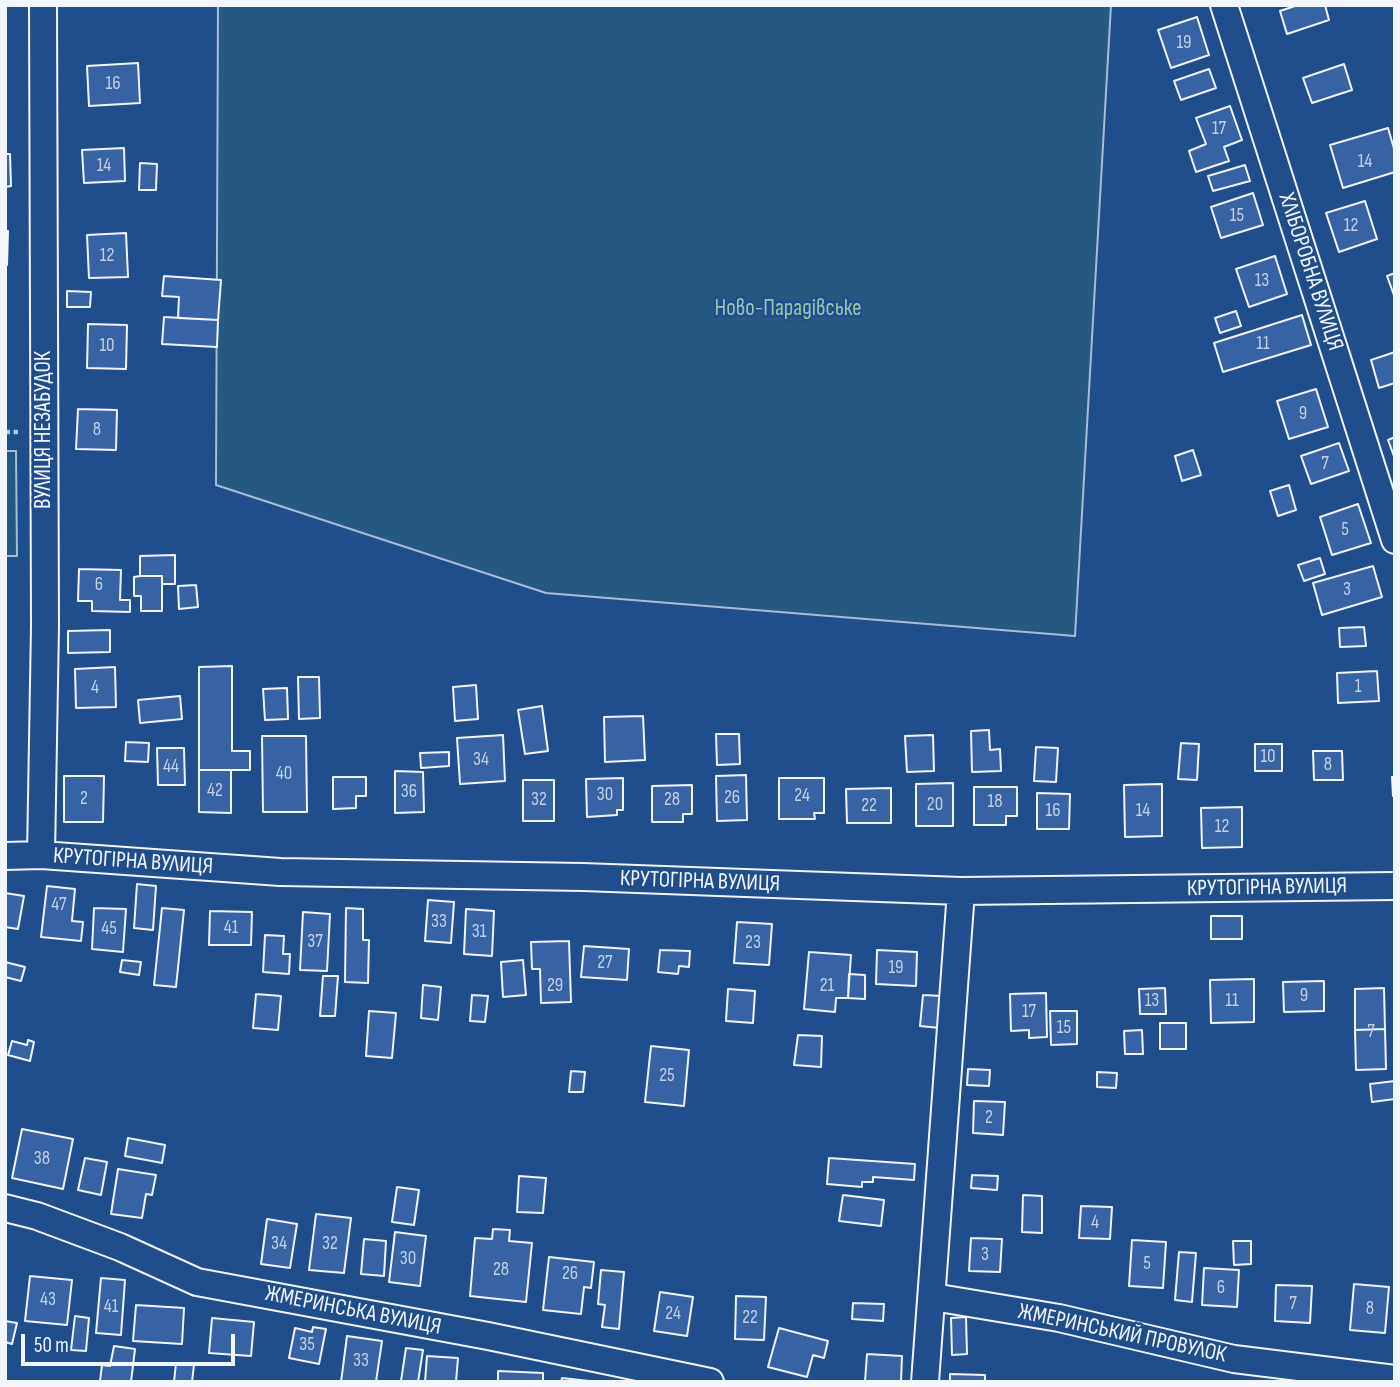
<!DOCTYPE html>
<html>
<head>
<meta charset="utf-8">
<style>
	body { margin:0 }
	#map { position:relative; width:1400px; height:1387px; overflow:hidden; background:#1f4e8c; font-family:"Sofia Sans Condensed",sans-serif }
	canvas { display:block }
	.frame { position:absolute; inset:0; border:7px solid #f2f6ff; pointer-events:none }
	.scale { position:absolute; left:21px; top:1334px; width:214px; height:32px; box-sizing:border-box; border:4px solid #f2f6ff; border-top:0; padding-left:9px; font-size:21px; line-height:24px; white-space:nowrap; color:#f2f6ff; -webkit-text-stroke:5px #1f4e8c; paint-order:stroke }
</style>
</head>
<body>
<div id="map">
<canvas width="1400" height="1387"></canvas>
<div class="frame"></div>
<div class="scale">50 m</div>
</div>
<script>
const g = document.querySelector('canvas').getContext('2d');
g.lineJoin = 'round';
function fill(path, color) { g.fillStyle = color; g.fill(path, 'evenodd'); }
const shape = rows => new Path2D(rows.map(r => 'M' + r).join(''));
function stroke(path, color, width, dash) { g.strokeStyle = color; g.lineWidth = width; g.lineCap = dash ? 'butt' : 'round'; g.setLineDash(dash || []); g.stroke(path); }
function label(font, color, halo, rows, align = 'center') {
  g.font = font + ' "Sofia Sans Condensed",sans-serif'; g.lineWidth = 5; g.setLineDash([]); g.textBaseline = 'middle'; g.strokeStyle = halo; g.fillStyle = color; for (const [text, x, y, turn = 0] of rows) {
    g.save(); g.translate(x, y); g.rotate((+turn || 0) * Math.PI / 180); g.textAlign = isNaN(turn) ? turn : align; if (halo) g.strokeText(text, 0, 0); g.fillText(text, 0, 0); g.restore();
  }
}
const green = shape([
	[218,5,1111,5,1075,636,546,593,216,485,218,5],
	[5,451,16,451,17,556,5,556,5,451]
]);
const building = shape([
	[1298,5,1325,5,1329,20,1287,34,1280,11,1298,5],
	[1197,17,1209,55,1171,68,1158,30,1197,17],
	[138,63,140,103,89,106,87,66,138,63],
	[1344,64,1352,90,1312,103,1303,78,1344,64],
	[1209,69,1216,88,1181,100,1174,81,1209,69],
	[1230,106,1242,140,1224,147,1229,161,1196,172,1189,151,1206,144,1196,118,1230,106],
	[1388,128,1395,152,1395,172,1343,188,1330,145,1388,128],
	[124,148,125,181,84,183,82,150,124,148],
	[5,154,10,154,11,186,5,187,5,154],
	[140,163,157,164,156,190,139,190,140,163],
	[1245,165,1250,181,1213,191,1208,176,1245,165],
	[1253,193,1263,225,1221,238,1211,207,1253,193],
	[1365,201,1377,239,1339,252,1326,213,1365,201],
	[5,231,8,231,7,265,5,265,5,231],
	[126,233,128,277,89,278,87,235,126,233],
	[1275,256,1287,294,1249,307,1236,269,1275,256],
	[1395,273,1395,298,1387,276,1395,273],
	[164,276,221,280,218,320,178,318,179,297,162,296,164,276],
	[67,291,91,292,90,307,67,307,67,291],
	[1236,311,1241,326,1220,333,1215,318,1236,311],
	[1302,315,1311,345,1223,372,1214,343,1302,315],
	[164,317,218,320,217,347,162,344,164,317],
	[88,324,127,325,126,369,87,368,88,324],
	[1395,352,1395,383,1379,388,1371,360,1395,352],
	[1316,389,1328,427,1289,439,1277,401,1316,389],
	[78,409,117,410,116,450,76,449,78,409],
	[1395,437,1395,459,1388,440,1395,437],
	[1339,443,1349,471,1311,484,1301,456,1339,443],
	[1193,450,1201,475,1182,481,1175,456,1193,450],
	[1289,485,1296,510,1278,516,1270,491,1289,485],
	[1358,504,1371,543,1332,555,1320,517,1358,504],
	[175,555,175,584,162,584,162,576,140,576,140,556,175,555],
	[1320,558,1325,574,1304,581,1298,565,1320,558],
	[1373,566,1382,597,1322,615,1313,583,1373,566],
	[79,569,121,570,120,600,130,600,130,612,92,611,92,601,78,601,79,569],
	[140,576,162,576,162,611,141,611,141,596,134,596,134,577,140,576],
	[196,585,198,607,179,609,178,586,196,585],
	[1364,627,1366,646,1340,647,1339,628,1364,627],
	[110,630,110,652,68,653,68,631,110,630],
	[232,666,232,751,250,751,250,770,199,770,199,667,232,666],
	[115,667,116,707,76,708,75,669,115,667],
	[1377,671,1379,701,1338,703,1337,673,1377,671],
	[298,677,319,677,320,718,299,719,298,677],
	[476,685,478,719,455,721,453,687,476,685],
	[287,688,288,719,265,720,263,689,287,688],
	[180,696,182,719,140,723,138,700,180,696],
	[542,706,548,751,525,754,518,710,542,706],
	[643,716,645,760,605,762,604,717,643,716],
	[989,730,990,750,1000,749,1001,771,972,772,971,731,989,730],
	[716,734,739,734,740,764,717,765,716,734],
	[503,735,505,781,460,784,457,738,503,735],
	[933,735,934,771,907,772,905,736,933,735],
	[262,736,306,736,307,812,263,812,262,736],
	[126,742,149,743,148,762,125,761,126,742],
	[1181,743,1199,744,1197,780,1178,779,1181,743],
	[1255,744,1282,744,1282,771,1255,771,1255,744],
	[1036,747,1058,748,1056,782,1034,781,1036,747],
	[157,748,184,748,185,785,158,785,157,748],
	[1313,751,1342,751,1343,780,1314,780,1313,751],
	[449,752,449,766,421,768,420,753,449,752],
	[199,770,231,770,231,813,199,812,199,770],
	[395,771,423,772,424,812,395,813,395,771],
	[746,775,747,820,717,821,716,776,746,775],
	[64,776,104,776,103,822,64,822,64,776],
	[333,777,366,777,366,796,356,796,356,808,333,809,333,777],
	[1392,777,1395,777,1395,796,1393,796,1392,777],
	[623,778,623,810,617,810,617,815,587,817,586,779,623,778],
	[779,778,824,778,824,813,814,813,815,819,779,819,779,778],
	[523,780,554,780,554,821,523,821,523,780],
	[953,783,953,826,916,826,916,784,953,783],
	[1162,784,1162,836,1125,837,1124,785,1162,784],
	[692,785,692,814,683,814,683,822,652,822,652,786,692,785],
	[974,787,1017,787,1017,816,1006,816,1006,825,974,825,974,787],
	[891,788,891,823,847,823,846,789,891,788],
	[1037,793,1070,794,1069,829,1037,829,1037,793],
	[1242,807,1242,847,1202,848,1201,808,1242,807],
	[137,884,156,886,153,930,134,928,137,884],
	[47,886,75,889,72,921,83,922,81,941,41,937,47,886],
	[5,893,24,896,18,929,5,927,5,893],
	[428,900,454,902,451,943,425,941,428,900],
	[94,908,126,909,123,952,92,949,94,908],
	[162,908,184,910,176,987,154,985,162,908],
	[346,908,363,909,363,940,369,940,368,983,345,982,346,908],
	[466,909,494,911,492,956,464,954,466,909],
	[210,911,252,912,251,945,209,945,210,911],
	[303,912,330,914,327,971,300,970,303,912],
	[1211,916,1242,916,1242,939,1211,939,1211,916],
	[737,922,772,924,769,965,734,963,737,922],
	[265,935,284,936,283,954,290,954,289,974,263,972,265,935],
	[569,941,571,1002,541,1003,540,969,532,969,531,942,569,941],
	[584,946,629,949,627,980,581,977,584,946],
	[660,950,690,951,689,967,679,966,678,974,658,972,660,950],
	[877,950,917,952,916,986,876,984,877,950],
	[809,952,851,955,848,998,836,998,835,1012,804,1009,809,952],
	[122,960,141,962,139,975,120,972,122,960],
	[523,960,526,995,503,997,501,962,523,960],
	[5,962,25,967,21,981,5,977,5,962],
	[849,974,865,975,865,999,848,998,849,974],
	[323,976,338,976,335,1016,320,1016,323,976],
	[1254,979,1254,1022,1211,1023,1210,980,1254,979],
	[1324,981,1324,1011,1284,1012,1283,982,1324,981],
	[423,985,441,987,438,1020,421,1018,423,985],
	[1165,988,1166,1014,1140,1014,1139,989,1165,988],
	[1384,988,1385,1029,1355,1030,1355,989,1384,988],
	[728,989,755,991,753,1023,726,1021,728,989],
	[1046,993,1047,1037,1029,1038,1029,1030,1011,1031,1010,994,1046,993],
	[256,994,281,996,278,1030,253,1028,256,994],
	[472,995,488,996,485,1022,470,1021,472,995],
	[923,995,942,996,940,1028,920,1026,923,995],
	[369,1011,396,1013,392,1058,366,1056,369,1011],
	[1050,1011,1077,1011,1077,1044,1051,1045,1050,1011],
	[1160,1023,1186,1023,1186,1049,1160,1049,1160,1023],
	[1385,1029,1386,1069,1356,1070,1355,1030,1385,1029],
	[1142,1030,1143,1054,1125,1054,1124,1031,1142,1030],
	[798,1035,822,1036,821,1067,794,1065,798,1035],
	[28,1040,34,1042,30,1061,8,1055,12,1041,27,1045,28,1040],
	[651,1046,689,1050,684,1106,645,1102,651,1046],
	[968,1069,990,1070,989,1086,967,1085,968,1069],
	[571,1071,585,1072,583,1092,569,1092,571,1071],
	[1097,1072,1117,1073,1116,1088,1097,1087,1097,1072],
	[1395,1081,1395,1099,1372,1102,1370,1084,1395,1081],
	[974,1101,1005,1102,1003,1135,973,1133,974,1101],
	[22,1129,73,1139,63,1189,12,1178,22,1129],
	[128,1138,165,1145,162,1163,125,1156,128,1138],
	[85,1158,107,1162,101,1195,78,1190,85,1158],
	[829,1158,915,1164,914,1180,873,1177,873,1182,862,1182,862,1187,827,1184,829,1158],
	[118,1169,156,1175,152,1195,146,1194,142,1218,111,1214,118,1169],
	[972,1175,998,1176,997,1190,971,1188,972,1175],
	[519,1176,546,1178,543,1213,517,1212,519,1176],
	[397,1187,419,1190,414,1225,392,1222,397,1187],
	[843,1195,884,1200,881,1226,839,1221,843,1195],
	[1023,1195,1042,1196,1042,1233,1022,1232,1023,1195],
	[1081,1206,1112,1207,1110,1239,1079,1238,1081,1206],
	[316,1214,351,1218,344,1273,309,1270,316,1214],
	[267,1219,297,1224,290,1268,261,1264,267,1219],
	[493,1229,510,1230,509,1241,532,1243,526,1302,470,1296,475,1238,492,1239,493,1229],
	[395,1232,426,1236,420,1286,389,1282,395,1232],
	[971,1238,1002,1239,1000,1272,969,1271,971,1238],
	[364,1239,386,1241,384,1276,361,1274,364,1239],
	[1132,1240,1166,1242,1163,1288,1129,1286,1132,1240],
	[1233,1241,1251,1241,1251,1264,1234,1265,1233,1241],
	[1179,1252,1196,1253,1192,1302,1175,1300,1179,1252],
	[549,1257,594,1262,591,1288,584,1287,581,1314,543,1310,549,1257],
	[1204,1268,1239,1270,1237,1307,1202,1305,1204,1268],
	[601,1270,624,1272,619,1329,602,1327,605,1305,598,1304,601,1270],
	[30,1276,72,1280,67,1325,25,1321,30,1276],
	[101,1278,125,1280,121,1335,96,1333,101,1278],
	[1354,1284,1389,1287,1385,1333,1350,1330,1354,1284],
	[1276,1285,1312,1286,1310,1323,1275,1321,1276,1285],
	[660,1292,693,1297,687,1336,654,1331,660,1292],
	[736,1296,766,1297,764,1340,735,1339,736,1296],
	[853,1303,884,1304,883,1321,852,1319,853,1303],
	[136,1305,184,1308,182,1344,133,1341,136,1305],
	[75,1316,89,1318,86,1351,71,1350,75,1316],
	[966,1317,967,1354,952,1355,951,1318,966,1317],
	[212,1318,254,1322,251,1356,209,1353,212,1318],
	[5,1321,17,1323,12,1344,5,1342,5,1321],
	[313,1327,326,1329,319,1364,289,1358,295,1328,312,1332,313,1327],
	[779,1328,828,1341,824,1358,813,1355,807,1377,768,1367,779,1328],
	[347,1336,382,1341,376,1382,341,1382,347,1336],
	[114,1346,135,1349,131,1382,100,1381,102,1365,110,1366,114,1346],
	[406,1348,423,1350,418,1382,401,1381,406,1348],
	[867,1354,902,1356,901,1382,865,1382,867,1354],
	[427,1356,458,1358,456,1382,425,1382,427,1356],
	[176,1363,194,1365,192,1382,174,1382,176,1363],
	[498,1371,543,1373,543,1382,498,1382,498,1371],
	[950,1374,985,1375,985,1382,950,1382,950,1374],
	[562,1378,589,1381,589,1382,561,1382,562,1378]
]);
const path = shape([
	[5,432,18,432]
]);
const minor = shape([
	[1224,5,1395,540],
	[41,855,45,626,43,5],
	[5,856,41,855,280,872,583,877,961,891,1395,886],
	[5,1208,37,1216,120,1247,197,1282,488,1336,710,1382],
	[933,1297,1059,1318,1234,1359,1395,1379],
	[925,1382,961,891]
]);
const numberNames = [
	["19",1184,43],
	["16",113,84],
	["17",1219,129],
	["14",1365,162],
	["14",104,166],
	["15",1237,216],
	["12",1351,226],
	["12",107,256],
	["13",1262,281],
	["11",1263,344],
	["10",107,346],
	["9",1303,414],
	["8",97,430],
	["7",1325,464],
	["5",1345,530],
	["6",99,585],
	["3",1347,590],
	["1",1358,687],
	["4",95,688],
	["10",1268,757],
	["34",481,760],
	["8",1328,765],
	["44",171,767],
	["40",284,774],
	["42",215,791],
	["36",409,792],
	["30",605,795],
	["24",802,796],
	["26",732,798],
	["2",84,799],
	["32",539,800],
	["28",672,800],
	["18",995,802],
	["20",935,805],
	["22",869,806],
	["16",1053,811],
	["14",1143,811],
	["12",1222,827],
	["47",59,905],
	["33",439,922],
	["41",231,928],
	["45",109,929],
	["31",479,932],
	["37",315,942],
	["23",753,943],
	["27",605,963],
	["19",896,968],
	["29",555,986],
	["21",827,986],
	["9",1304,996],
	["13",1152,1001],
	["11",1232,1001],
	["17",1029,1012],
	["15",1064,1028],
	["7",1371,1032],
	["25",667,1076],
	["2",989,1118],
	["38",42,1159],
	["4",1095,1223],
	["34",279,1244],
	["32",330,1244],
	["3",985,1255],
	["30",408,1259],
	["5",1147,1264],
	["28",501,1270],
	["26",570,1274],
	["6",1221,1288],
	["43",48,1300],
	["7",1293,1304],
	["41",111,1307],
	["8",1370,1309],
	["24",673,1314],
	["22",750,1318],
	["35",307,1345],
	["33",361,1361]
];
const streetNames = [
	["ХЛІБОРОБНА ВУЛИЦЯ",1310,272,72],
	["ВУЛИЦЯ НЕЗАБУДОК",44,430,-90],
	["КРУТОГІРНА ВУЛИЦЯ",133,862,4],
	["КРУТОГІРНА ВУЛИЦЯ",700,882,2],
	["КРУТОГІРНА ВУЛИЦЯ",1267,888,-1],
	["ЖМЕРИНСЬКА ВУЛИЦЯ",353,1311,11],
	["ЖМЕРИНСЬКИЙ ПРОВУЛОК",1122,1334,12]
];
const parkNames = [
	["Ново-Парадівське",788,309]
];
fill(green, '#245a82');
stroke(green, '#a8bbd7', 2);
fill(building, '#3563a3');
stroke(building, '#f2f6ff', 2);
stroke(minor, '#f2f6ff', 30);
stroke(path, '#b3c4dc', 4.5, [5, 3.5]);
stroke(minor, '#1f4e8c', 26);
label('19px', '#c3d1e8', null, numberNames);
label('23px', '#f2f6ff', '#1f4e8c', streetNames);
label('23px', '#97c8a6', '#1f4e8c', parkNames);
</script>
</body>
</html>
